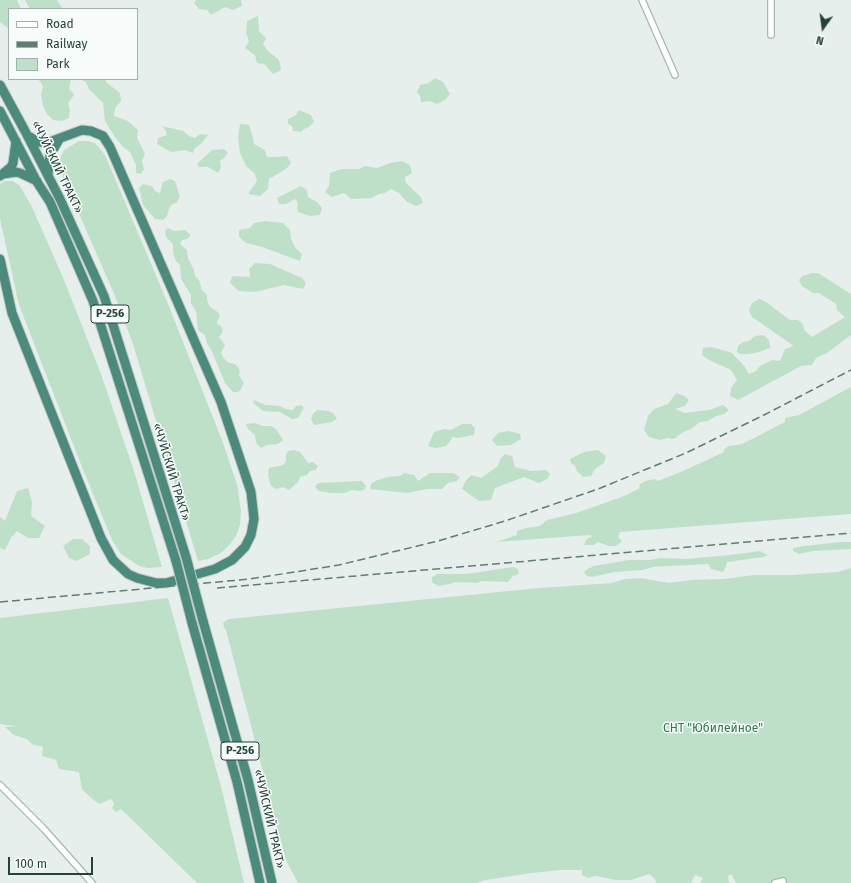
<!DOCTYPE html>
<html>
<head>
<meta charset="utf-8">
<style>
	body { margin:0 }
	#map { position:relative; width:851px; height:883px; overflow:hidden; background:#e6efeb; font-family:"Fira Sans",sans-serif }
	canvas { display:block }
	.legend { position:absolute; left:8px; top:8px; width:130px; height:72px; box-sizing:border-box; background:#f7fbf9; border:1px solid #a3b1ad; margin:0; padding:5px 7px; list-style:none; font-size:12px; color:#24423a }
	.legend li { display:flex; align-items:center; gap:8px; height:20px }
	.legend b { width:20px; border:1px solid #a3b1ad }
	.north { position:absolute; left:803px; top:8px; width:40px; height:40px; -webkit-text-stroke:3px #f7fbf9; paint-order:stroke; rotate:194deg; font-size:11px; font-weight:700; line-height:16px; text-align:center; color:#24423a }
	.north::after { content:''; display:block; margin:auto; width:14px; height:18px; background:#24423a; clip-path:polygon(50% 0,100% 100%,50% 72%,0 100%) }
	.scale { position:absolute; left:8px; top:857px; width:85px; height:18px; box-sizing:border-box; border:2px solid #24423a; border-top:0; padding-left:5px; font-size:12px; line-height:14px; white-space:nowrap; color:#24423a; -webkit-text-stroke:3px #f7fbf9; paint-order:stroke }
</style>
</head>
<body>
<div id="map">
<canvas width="851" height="883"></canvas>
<ul class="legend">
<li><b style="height:5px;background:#fff"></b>Road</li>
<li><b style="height:5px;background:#5f7d75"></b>Railway</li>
<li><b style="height:11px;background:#bfe0c8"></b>Park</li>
</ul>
<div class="north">N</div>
<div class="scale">100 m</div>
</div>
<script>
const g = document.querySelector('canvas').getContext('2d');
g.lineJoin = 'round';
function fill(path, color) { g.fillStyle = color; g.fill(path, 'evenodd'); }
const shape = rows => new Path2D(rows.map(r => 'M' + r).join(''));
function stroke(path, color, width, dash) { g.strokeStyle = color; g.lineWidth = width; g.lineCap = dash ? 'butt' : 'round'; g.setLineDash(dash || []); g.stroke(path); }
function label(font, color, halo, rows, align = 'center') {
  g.font = font + ' "Fira Sans",sans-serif'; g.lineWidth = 3; g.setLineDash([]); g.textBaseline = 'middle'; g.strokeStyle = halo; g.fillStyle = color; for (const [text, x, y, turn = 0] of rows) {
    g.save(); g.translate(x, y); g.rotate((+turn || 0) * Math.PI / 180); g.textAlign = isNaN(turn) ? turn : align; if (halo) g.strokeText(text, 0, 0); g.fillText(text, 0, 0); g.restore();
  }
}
const green = shape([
	[0,0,17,0,21,9,9,9,9,29,0,22],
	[25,0,57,0,63,9,30,9],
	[196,0,241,0,242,6,233,10,225,7,211,15,207,10,199,9,194,3],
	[258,16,259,31,266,38,263,44,268,51,279,60,281,70,273,74,264,64,257,63,255,55,245,48,249,41,246,33,247,21],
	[435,78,443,82,450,94,445,100,437,104,430,101,421,102,420,96,417,92,420,85,429,83],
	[38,79,71,79,69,89,74,94,72,98,68,103,70,110,69,118,62,121,53,120,47,114,43,106,41,95,43,86],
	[80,79,106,79,106,82,120,93,121,101,115,108,114,116,128,121,138,130,137,138,145,154,142,161,144,169,141,174,136,173,136,165,130,152,123,147,115,137,105,121,103,103,89,89,86,82],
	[299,110,311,115,314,122,309,127,304,129,301,132,293,131,292,126,288,124,288,119,296,115],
	[240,124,249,125,253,138,254,144,265,150,267,157,276,157,287,156,291,163,286,169,269,179,268,189,260,196,248,194,257,181,255,174,246,166,240,153,238,137],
	[162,126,183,131,189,136,195,138,200,134,208,135,201,144,195,148,193,153,185,150,171,152,157,144,158,138,167,135,166,131],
	[79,141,88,141,95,143,105,155,166,299,222,440,237,484,241,511,240,525,236,536,230,544,221,553,208,559,198,561,133,344,115,296,60,170,59,163,61,156,64,150],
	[224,149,228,153,224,158,220,161,221,168,218,173,208,167,199,167,197,164,212,150],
	[402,161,410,165,412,173,405,177,406,183,421,197,423,203,416,206,407,202,399,193,391,189,385,193,379,194,372,198,351,199,344,193,332,197,325,192,329,186,330,173,342,169,359,169,365,166,377,168,390,163],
	[170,179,175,181,180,197,177,202,171,205,169,209,167,216,163,220,155,219,143,205,139,188,143,184,152,186,155,191,160,193,163,182],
	[5,181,13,181,20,186,32,207,64,280,101,374,134,471,162,567,148,568,139,566,121,554,112,540,82,467,19,305,0,219,0,184],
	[301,186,307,190,308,197,317,202,322,208,320,215,310,216,298,212,297,208,298,203,295,199,286,204,279,204,277,198],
	[265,221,283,223,290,230,291,239,295,247,302,254,300,261,262,247,246,243,239,237,239,230,250,228,254,223],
	[168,228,174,231,185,230,191,235,187,239,182,240,180,244,187,250,188,258,194,270,195,276,199,280,202,290,207,295,207,300,210,307,218,312,220,317,217,321,217,324,221,326,223,331,219,337,225,345,221,353,223,357,227,362,235,364,238,367,240,371,239,375,244,383,241,389,238,392,233,392,225,383,211,349,207,343,205,335,198,330,196,311,191,303,191,295,181,279,180,265,176,261,173,253,173,244,166,237,165,231],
	[255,263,270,264,302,278,306,283,303,289,284,285,255,292,239,291,230,283,232,276,250,277,249,269],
	[811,273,818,273,851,294,851,335,827,353,816,358,812,365,801,366,738,400,730,396,731,388,737,380,731,370,709,360,702,355,703,348,712,347,732,353,745,367,749,374,756,371,760,366,772,360,780,361,785,349,794,346,752,317,749,310,752,303,759,299,766,302,790,320,798,320,803,324,804,330,812,337,845,317,837,310,836,304,819,293,813,293,802,286,799,280,802,276,807,275],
	[764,335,769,340,770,348,756,353,747,354,740,354,737,352,738,346,743,342,749,341,755,336],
	[851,387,851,514,620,532,618,537,622,541,616,546,609,546,598,542,594,545,584,545,586,540,592,536,590,535,496,542,517,535,517,531,526,528,540,526,547,520,576,513,619,498,639,489,640,484,646,481,655,479,658,481,683,471,724,452,723,450,729,446,742,444,754,438,785,422,785,418,799,415],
	[676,393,684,396,689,400,685,406,675,409,685,413,709,410,723,405,729,410,724,414,716,416,708,421,700,422,691,429,683,432,674,439,667,438,660,440,649,437,644,430,648,416,654,409,668,404],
	[254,400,265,405,279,406,286,409,293,410,296,406,301,405,304,408,298,418,292,419,280,412,263,411,253,403],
	[317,410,329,411,334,414,337,419,332,422,314,425,311,419,313,414],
	[255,423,262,426,271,426,276,429,283,440,278,444,267,445,261,448,256,443,255,435,248,429,246,424],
	[462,424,471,424,475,428,474,435,458,438,452,437,451,440,446,446,435,448,428,446,434,432,444,429,451,430],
	[509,431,520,434,521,439,511,445,497,446,492,440,498,433],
	[294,450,300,452,308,463,313,462,318,466,316,470,310,471,307,475,300,477,298,482,289,490,283,487,277,489,274,488,271,486,268,475,269,468,283,465,286,462,286,455,288,451],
	[598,450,606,456,604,463,595,469,591,476,583,477,577,471,575,466,571,463,570,459,584,452],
	[505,454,512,456,515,467,531,471,546,470,550,474,547,479,539,483,524,477,495,488,491,500,479,501,462,489,465,482,471,475,481,478,498,466,500,459],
	[404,473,414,475,418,481,430,473,453,473,460,477,457,481,448,483,442,489,427,489,407,493,370,489,371,484,375,481,388,477,400,476],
	[357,481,362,481,366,486,364,490,359,491,352,490,344,493,331,493,319,491,315,487,318,483],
	[28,488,32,502,31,516,45,526,39,538,28,538,17,531,11,538,5,550,0,548,0,517,5,521,17,491],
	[73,539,82,539,90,546,90,554,77,561,69,558,63,546],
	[842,542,851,542,851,549,813,551,799,554,793,551,793,548,804,546],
	[760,551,768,555,764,557,727,562,726,567,723,572,711,569,708,564,653,567,643,570,614,572,592,577,587,576,584,572,588,569,594,566,629,560,650,560,660,558,686,559,730,555],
	[513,567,518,569,519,574,513,576,508,582,482,581,477,583,455,582,450,584,438,586,432,582,432,577,437,574,467,574],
	[851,568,851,883,736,883,731,874,728,876,729,883,700,883,703,878,695,875,691,883,656,883,655,879,649,874,631,880,616,880,596,876,588,878,582,875,582,870,561,870,532,873,485,880,477,883,298,883,286,860,226,630,224,627,223,623,228,619,539,588,612,583,625,579,640,578,669,583,691,580,724,579,754,575,792,575,838,572],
	[168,598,222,790,244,883,197,883,121,809,116,812,112,808,114,803,111,799,99,804,91,798,82,789,79,772,59,769,56,760,42,756,43,747,32,744,26,739,14,735,5,727,16,726,0,724,0,618]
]);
const minor = shape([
	[642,0,675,75],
	[771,35,771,0],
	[0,785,44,829,92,883],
	[775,883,783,881]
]);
const trunk = shape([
	[0,85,25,131,60,199,104,296,186,557],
	[0,111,37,182,50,202,93,301,176,561],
	[3,174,16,172,20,173,37,181],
	[48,174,50,155,60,138],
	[0,176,11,167,13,163,16,141],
	[0,259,12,313,101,538,113,560,128,574,137,578,156,583,166,583,215,569,232,560,245,547,251,535,254,519,251,492,221,402,110,147,103,136,91,131,82,130,47,143,39,142,28,136],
	[203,621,248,780,272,883],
	[192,623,237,782,260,883]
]);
const rail = shape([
	[217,588,851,533],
	[0,602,250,579,339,565,438,541,505,521,598,489,686,453,762,416,851,370]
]);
const trunkBridge = shape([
	[186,557,203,621],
	[176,561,192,623]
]);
const shields = [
	[110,314,38],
	[240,751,38]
];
const shieldNames = [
	["Р-256",110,314],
	["Р-256",240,751]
];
const streetNames = [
	["«ЧУЙСКИЙ ТРАКТ»",57,167,64],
	["«ЧУЙСКИЙ ТРАКТ»",171,472,73],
	["«ЧУЙСКИЙ ТРАКТ»",269,819,77]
];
const parkNames = [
	["СНТ \"Юбилейное\"",713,729]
];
fill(green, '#bfe0c8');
stroke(minor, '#a8b8b2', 8);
stroke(trunk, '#c2cac8', 11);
stroke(minor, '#fff', 5.5);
stroke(trunk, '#4c8a7c', 9);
stroke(rail, '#5f7d75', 1.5, [8, 4]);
stroke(trunkBridge, '#c2cac8', 11, []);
stroke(trunkBridge, '#4c8a7c', 9);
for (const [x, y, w] of shields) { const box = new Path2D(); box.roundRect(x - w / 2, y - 9, w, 18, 3); g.fillStyle = '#f7fbf9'; g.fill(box); stroke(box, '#24423a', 1); }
label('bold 11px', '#24423a', null, shieldNames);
label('12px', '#24423a', '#f7fbf9', streetNames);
label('12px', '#2d7a4b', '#f7fbf9', parkNames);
</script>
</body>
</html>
